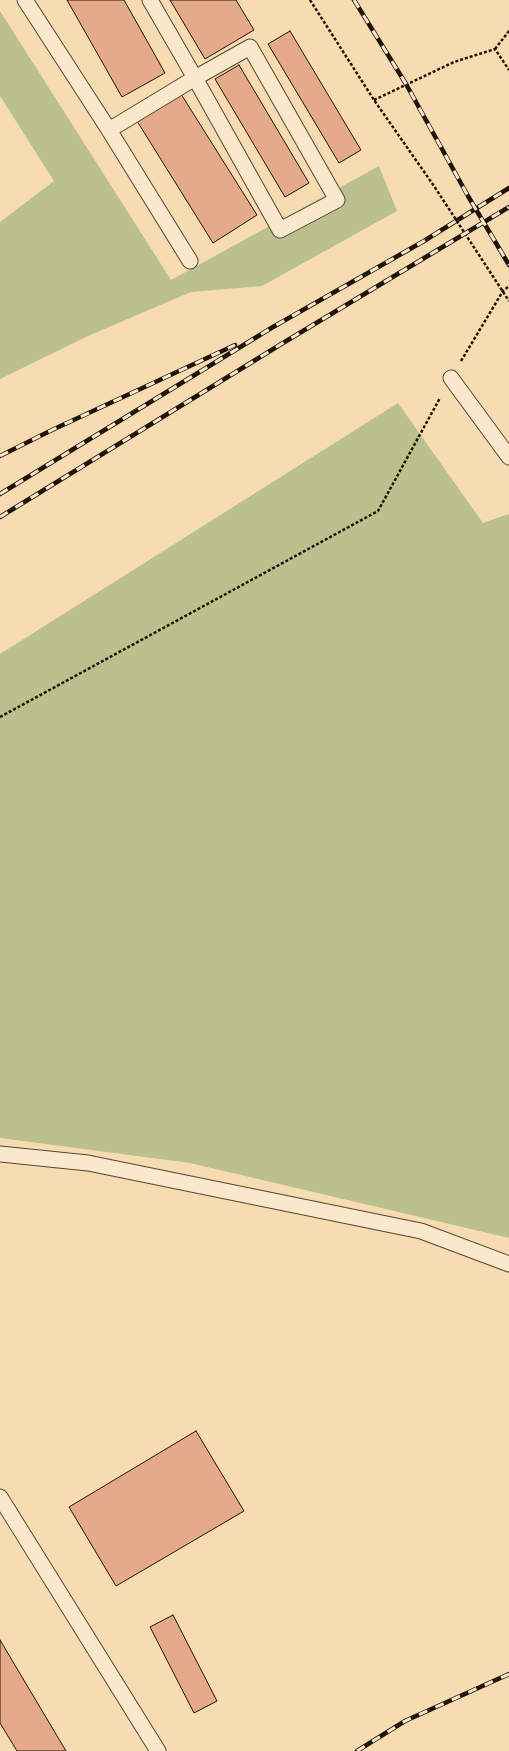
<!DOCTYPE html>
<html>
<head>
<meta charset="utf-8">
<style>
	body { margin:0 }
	canvas { display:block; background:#f7dcb2 }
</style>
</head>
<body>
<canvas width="509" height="1751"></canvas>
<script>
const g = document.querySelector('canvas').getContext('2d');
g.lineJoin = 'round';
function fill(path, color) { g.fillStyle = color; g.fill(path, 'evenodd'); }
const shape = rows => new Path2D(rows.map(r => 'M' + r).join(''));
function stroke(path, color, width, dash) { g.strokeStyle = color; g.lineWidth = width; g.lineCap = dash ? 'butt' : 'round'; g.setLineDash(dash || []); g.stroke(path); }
const green = shape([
	[0,11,171,280,379,166,397,211,262,286,191,292,88,336,0,379,0,222,54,181,0,96],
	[398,403,483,523,509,514,509,1238,190,1163,0,1138,0,654]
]);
const building = shape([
	[67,0,124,0,165,73,122,97,67,0],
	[170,0,236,0,254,30,205,59,170,0],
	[290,31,361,150,339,163,268,44,290,31],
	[239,65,309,183,285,197,215,79,239,65],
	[181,94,257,215,213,243,137,121,181,94],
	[196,1431,244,1511,116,1586,69,1507,196,1431],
	[173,1615,217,1701,194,1713,150,1627,173,1615],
	[0,1640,66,1751,17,1751,0,1723,0,1640]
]);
const path = shape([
	[310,0,374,100,434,186,509,301],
	[495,49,509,31],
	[374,100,454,62,495,49,509,70],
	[461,361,503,291,509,286],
	[0,717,378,511,440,398]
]);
const lane = shape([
	[25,0,109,130],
	[150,0,195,78,280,230,337,200,250,47,195,78,109,130,190,261],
	[451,378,509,457],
	[0,1154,88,1163,421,1231,509,1264],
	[0,1497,158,1751]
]);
const rail = shape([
	[354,0,406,84,468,196,509,265],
	[0,456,52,430,235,345],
	[0,494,273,327,424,241,509,188],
	[0,517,283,343,509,207],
	[357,1751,405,1721,509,1674]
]);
fill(green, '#bac18e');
fill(building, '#e4aa89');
stroke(building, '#1f140b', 1);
stroke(lane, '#554635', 17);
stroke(path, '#1f140b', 2.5, [3, 2]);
stroke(lane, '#fae8cd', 15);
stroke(rail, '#1f140b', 4.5);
stroke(rail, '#fae8cd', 3, [9]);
</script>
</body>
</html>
